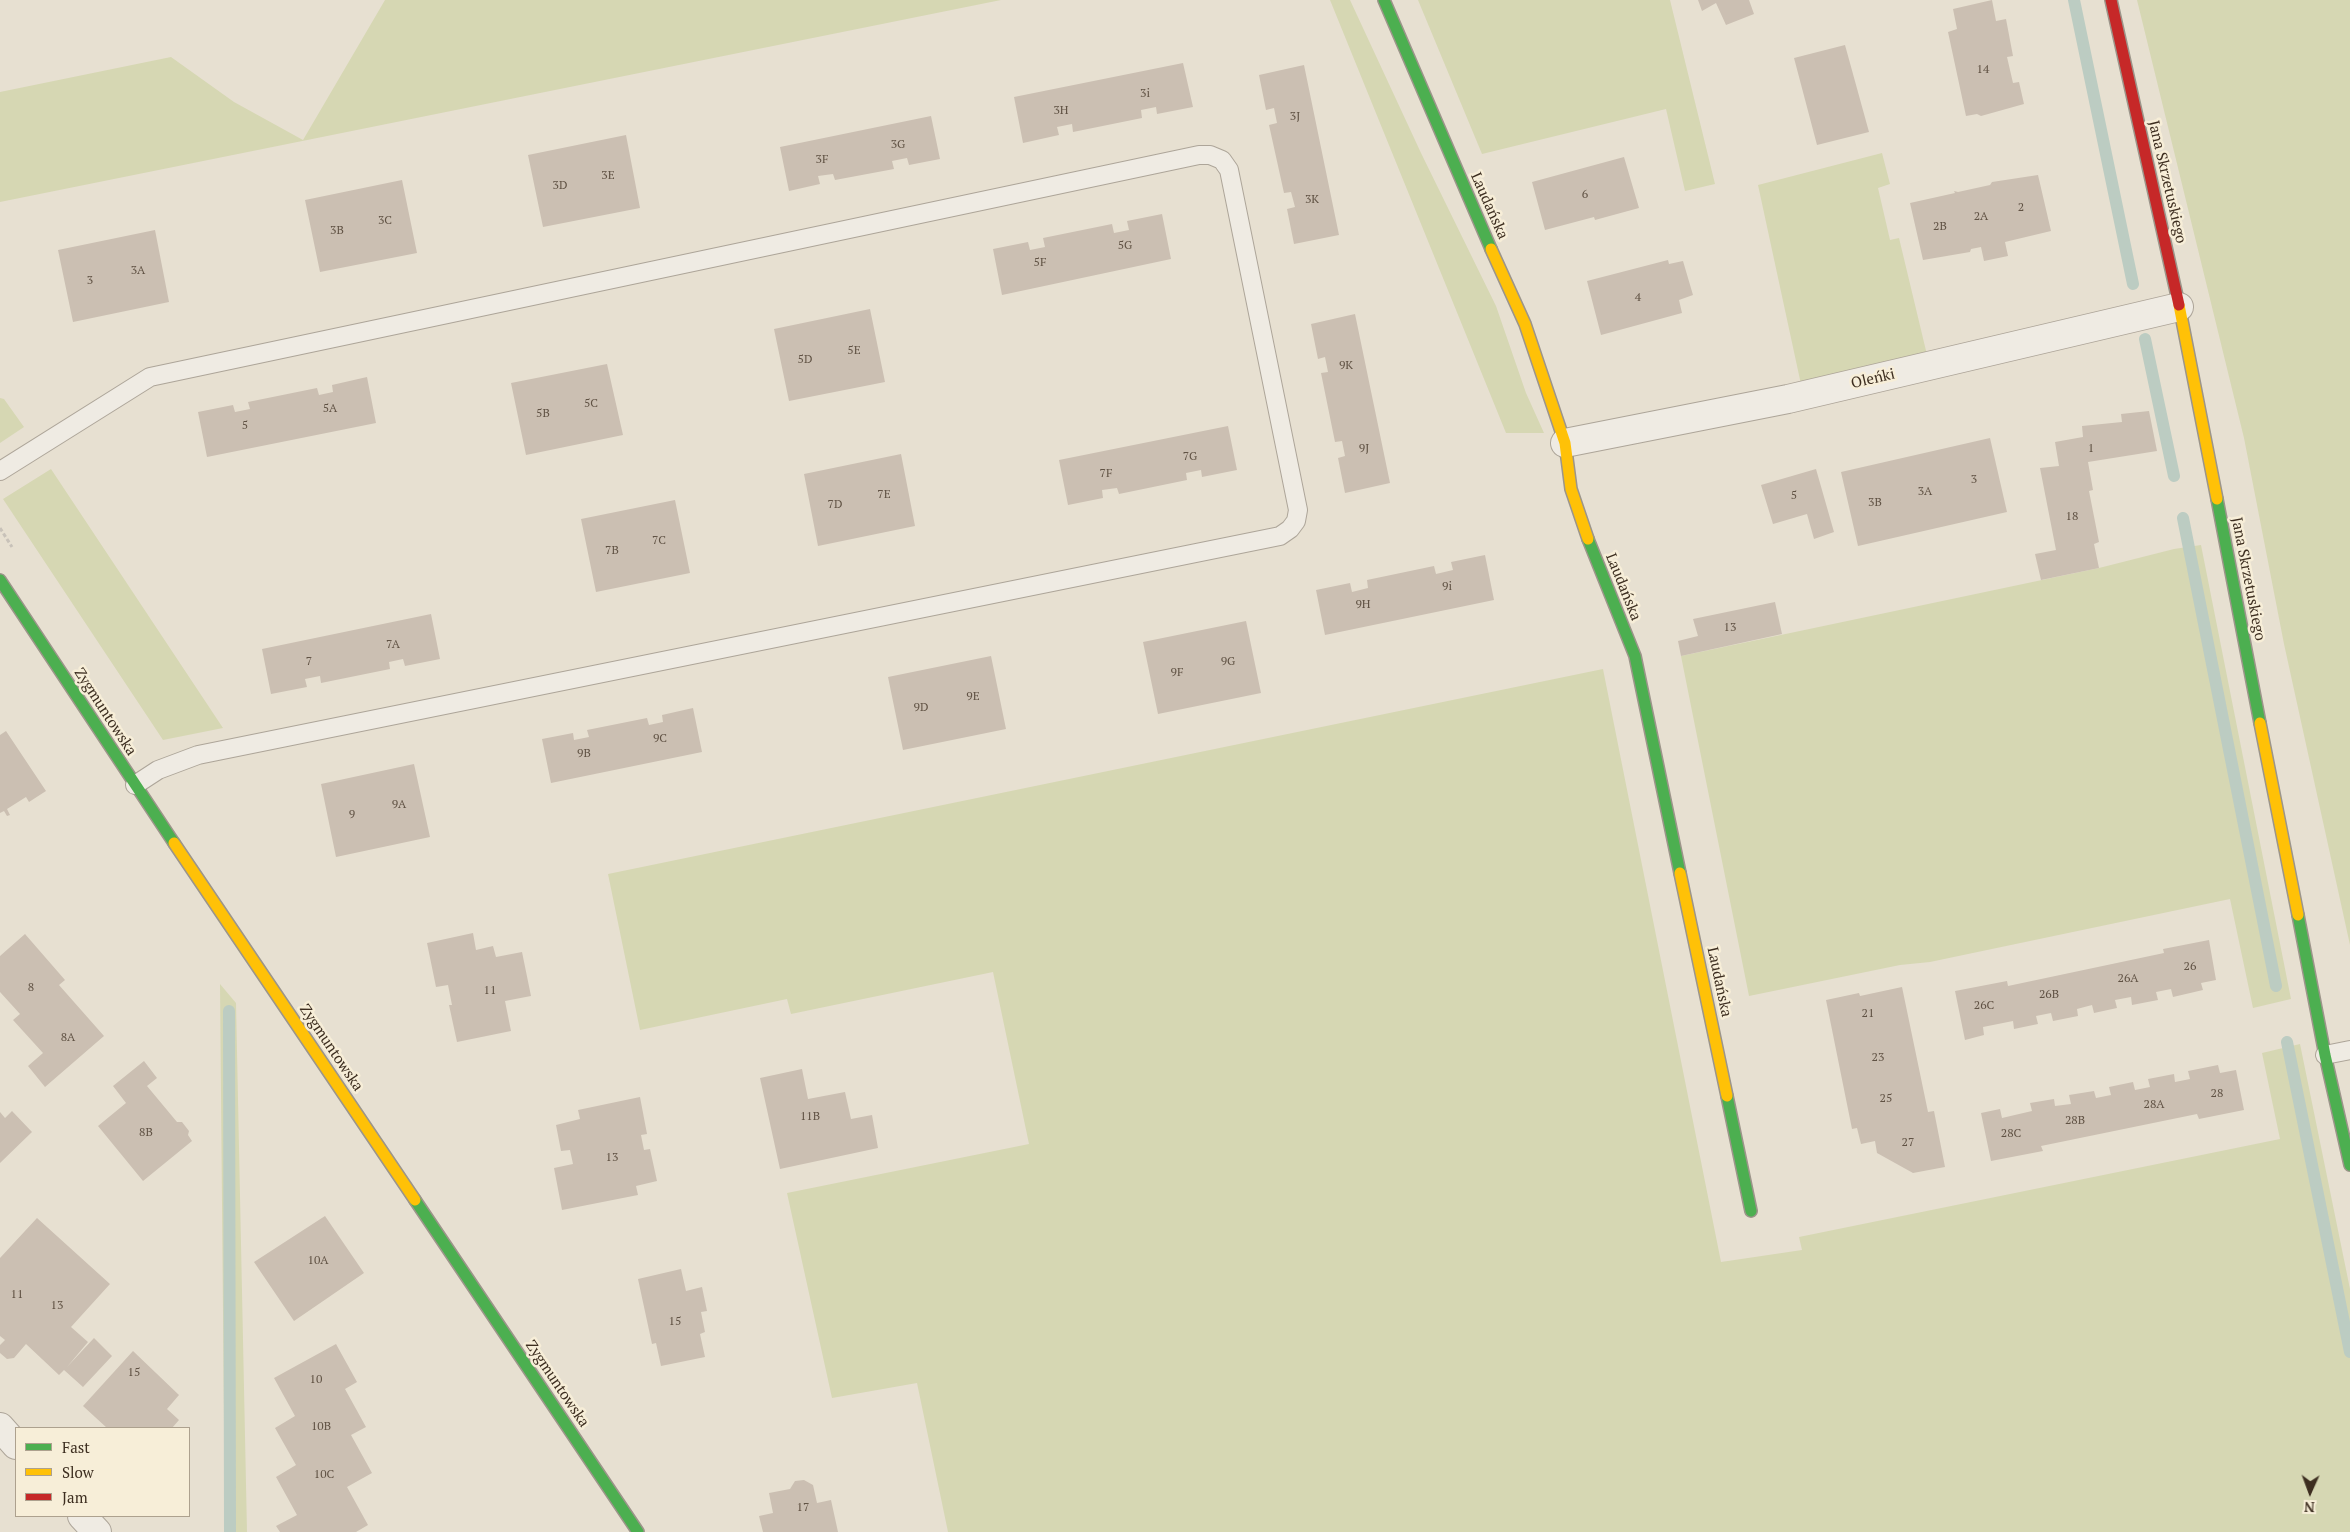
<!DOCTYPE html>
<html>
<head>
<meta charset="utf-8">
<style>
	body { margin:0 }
	#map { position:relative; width:2350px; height:1532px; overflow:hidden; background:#e7e0d1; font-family:"PT Serif",serif }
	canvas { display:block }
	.legend { position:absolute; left:15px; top:1427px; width:175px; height:90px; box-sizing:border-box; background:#f7eed8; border:1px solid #ada18e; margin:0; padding:6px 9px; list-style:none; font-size:15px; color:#3d2e20 }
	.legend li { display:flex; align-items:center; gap:10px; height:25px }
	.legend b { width:25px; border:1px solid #ada18e }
	.north { position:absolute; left:2285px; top:1467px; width:50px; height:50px; -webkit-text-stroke:4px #f7eed8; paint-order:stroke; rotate:182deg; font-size:14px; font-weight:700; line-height:20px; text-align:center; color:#3d2e20 }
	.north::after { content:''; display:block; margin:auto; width:18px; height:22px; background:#3d2e20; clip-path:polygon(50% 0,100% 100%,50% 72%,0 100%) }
</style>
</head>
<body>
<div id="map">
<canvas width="2350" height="1532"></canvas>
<ul class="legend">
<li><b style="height:6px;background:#4caf50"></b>Fast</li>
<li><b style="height:6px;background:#ffc107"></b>Slow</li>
<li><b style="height:6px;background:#c62828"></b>Jam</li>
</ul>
<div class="north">N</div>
</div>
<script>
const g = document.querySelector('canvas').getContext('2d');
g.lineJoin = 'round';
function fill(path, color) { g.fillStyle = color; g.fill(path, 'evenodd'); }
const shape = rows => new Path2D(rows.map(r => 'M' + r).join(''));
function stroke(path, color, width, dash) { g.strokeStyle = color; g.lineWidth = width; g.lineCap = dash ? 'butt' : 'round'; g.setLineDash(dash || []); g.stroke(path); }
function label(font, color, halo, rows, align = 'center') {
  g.font = font + ' "PT Serif",serif'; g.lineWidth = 5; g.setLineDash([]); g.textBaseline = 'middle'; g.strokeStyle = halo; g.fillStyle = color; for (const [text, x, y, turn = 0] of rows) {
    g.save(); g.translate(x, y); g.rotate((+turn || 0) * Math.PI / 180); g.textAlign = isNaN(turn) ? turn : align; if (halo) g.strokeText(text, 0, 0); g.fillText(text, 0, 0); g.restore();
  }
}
const green = shape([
	[385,0,1001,0,0,202,0,92,171,57,234,102,303,140],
	[1330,0,1350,0,1421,153,1496,306,1526,393,1544,433,1506,433],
	[1418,0,1670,0,1715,184,1685,191,1666,109,1482,154],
	[2137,0,2350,0,2350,945,2284,644,2244,438],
	[1882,153,1890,184,1878,188,1890,240,1899,238,1928,359,1802,389,1758,185],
	[0,398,4,399,24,427,0,443],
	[51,469,223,728,163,740,3,499],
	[2201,545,2291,999,2253,1008,2230,899,1930,962,1900,965,1749,996,1681,656,2099,568,2174,549],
	[1603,669,1721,1262,1802,1250,1799,1237,2280,1139,2262,1053,2300,1044,2350,1289,2350,1532,948,1532,917,1383,832,1398,787,1193,1029,1144,993,972,791,1014,787,999,640,1030,608,874],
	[220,984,236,1003,247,1532,225,1532]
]);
const stream = shape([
	[2074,0,2133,284],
	[2145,339,2174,476],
	[2183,518,2276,986],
	[229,1011,230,1532],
	[2287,1042,2350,1352]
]);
const building = shape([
	[1698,0,1749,0,1754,14,1726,25,1716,3,1702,11],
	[1992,0,1996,21,2006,19,2013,56,2007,57,2013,83,2019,82,2024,104,1981,116,1977,114,1966,116,1948,32,1957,29,1953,9],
	[1845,45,1869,132,1817,145,1794,58],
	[1183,63,1193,107,1157,114,1156,107,1141,110,1142,118,1073,132,1072,124,1057,127,1059,135,1023,143,1014,97],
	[1304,65,1339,235,1294,244,1287,209,1295,207,1291,192,1284,193,1269,125,1277,123,1274,108,1266,110,1259,75],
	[931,116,940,159,909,165,907,158,892,161,894,169,835,180,833,174,818,176,820,184,789,191,780,147],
	[626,135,640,208,543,227,528,155],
	[1624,157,1639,208,1595,220,1594,217,1545,230,1532,182],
	[2038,175,2051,231,2005,242,2008,256,1984,261,1981,247,1971,249,1970,252,1923,260,1910,203,1955,193,1954,191,1958,192,1990,185,1992,182],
	[402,180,417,253,320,272,305,200],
	[1162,214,1171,259,1002,295,993,249,1028,242,1030,250,1045,247,1043,238,1112,224,1114,233,1129,230,1127,221],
	[155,230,169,302,73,322,58,250],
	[1668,260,1669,264,1683,261,1693,295,1679,300,1682,313,1601,335,1587,281],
	[870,309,885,382,789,401,774,329],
	[1355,314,1390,483,1345,493,1338,458,1345,456,1342,441,1335,442,1321,373,1328,372,1325,357,1318,359,1311,324],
	[607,364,623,435,526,455,511,383],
	[367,377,376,423,207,457,198,412,233,405,235,412,250,409,248,402,317,388,319,395,333,392,332,385],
	[2149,411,2157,451,2088,462,2093,490,2089,491,2099,542,2094,544,2099,568,2041,580,2035,554,2056,550,2040,468,2059,466,2055,442,2083,437,2082,426,2122,422,2121,414],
	[1228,426,1237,470,1202,477,1201,470,1186,473,1187,480,1119,494,1117,488,1102,490,1103,498,1068,505,1059,460],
	[1990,438,2007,512,1858,546,1841,472],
	[901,454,915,526,818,546,804,474],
	[1816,469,1834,532,1814,539,1807,514,1773,524,1761,485],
	[675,500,690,573,596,592,581,519],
	[1485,555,1494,600,1325,635,1316,590,1350,583,1352,592,1368,588,1367,580,1434,566,1436,574,1453,570,1451,562],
	[1775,602,1782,634,1681,656,1678,641,1698,636,1693,619],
	[431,614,440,659,405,666,403,659,389,662,390,669,321,683,320,676,305,679,307,687,271,694,262,649],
	[1246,621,1261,693,1158,714,1143,642],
	[991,656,1006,729,903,750,888,677],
	[693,708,702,752,551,783,542,739,573,733,574,740,589,737,587,730,647,718,649,725,663,722,662,715],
	[6,731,46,791,29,802,26,797,7,809,10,815,7,816,4,811,0,813,0,735],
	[414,764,430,837,336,857,321,784],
	[473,933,476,950,493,946,496,957,522,952,531,996,505,1001,511,1031,457,1042,449,1005,452,1005,448,985,436,987,427,943],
	[25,934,65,980,59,985,104,1036,45,1087,28,1066,43,1053,13,1020,20,1014,0,992,0,956],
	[2209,940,2216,980,2201,983,2203,990,2173,997,2171,989,2156,992,2158,1000,2132,1005,2131,997,2115,1000,2117,1008,2094,1013,2092,1005,2077,1009,2078,1016,2053,1021,2051,1013,2036,1016,2038,1024,2014,1029,2013,1021,1983,1027,1984,1035,1965,1040,1955,991,2007,981,2008,986,2164,953,2163,949],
	[1902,987,1928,1112,1934,1111,1945,1167,1913,1173,1877,1153,1875,1141,1861,1144,1857,1128,1852,1129,1826,1000,1859,993,1860,996],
	[144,1061,157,1078,147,1086,177,1122,182,1122,189,1131,188,1135,192,1141,143,1181,98,1126,126,1103,113,1086],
	[2218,1065,2220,1073,2236,1070,2244,1110,2199,1119,2197,1114,2041,1146,2043,1151,1991,1161,1981,1113,2000,1109,2002,1118,2032,1111,2030,1103,2054,1099,2055,1106,2071,1104,2069,1095,2094,1091,2096,1098,2111,1095,2109,1087,2133,1082,2135,1090,2150,1087,2148,1079,2174,1074,2175,1082,2190,1079,2188,1071],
	[802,1069,808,1099,845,1092,851,1119,872,1115,878,1148,780,1169,760,1078],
	[640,1097,647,1134,641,1135,644,1150,650,1149,657,1181,636,1186,638,1195,562,1210,554,1168,573,1164,570,1150,561,1151,556,1125,580,1119,578,1110],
	[12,1111,32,1132,0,1163,0,1112,5,1118],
	[325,1216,364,1273,294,1321,254,1262],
	[37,1218,110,1284,71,1327,88,1342,67,1367,94,1338,112,1356,83,1387,64,1370,59,1375,26,1344,14,1358,7,1359,0,1353,0,1345,5,1340,0,1336,0,1258],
	[681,1269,686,1291,702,1287,707,1311,701,1312,705,1332,700,1334,705,1357,661,1366,656,1343,652,1344,638,1279],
	[336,1344,357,1382,345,1389,366,1427,351,1435,372,1473,347,1487,368,1525,356,1532,280,1532,276,1526,297,1515,276,1477,296,1465,275,1428,295,1416,274,1378],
	[133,1351,179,1395,167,1409,179,1420,172,1428,107,1428,83,1406],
	[804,1480,813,1485,817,1503,831,1500,838,1532,763,1532,759,1516,773,1513,769,1493,790,1489,795,1481]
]);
const path = shape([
	[0,528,12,547]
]);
const lane = shape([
	[0,471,150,377,1199,155,1210,155,1222,160,1229,170,1298,510,1296,521,1290,529,1280,536,198,755,158,770,135,785],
	[2325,1055,2350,1050]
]);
const street = shape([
	[1565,443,1788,399,2179,307],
	[0,1427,16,1445],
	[82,1516,97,1532]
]);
const fast = shape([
	[1384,0,1491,249],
	[2217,499,2260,723],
	[1588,539,1635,656,1680,873],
	[0,580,174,843],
	[2298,915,2325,1055,2350,1165],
	[1727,1096,1751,1211],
	[415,1200,638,1532]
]);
const slow = shape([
	[1491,249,1525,324,1565,443,1571,489,1588,539],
	[2179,305,2217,499],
	[2260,723,2298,915],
	[174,843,415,1200],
	[1680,873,1727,1096]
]);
const jam = shape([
	[2111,0,2179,305]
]);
const numberNames = [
	["14",1983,70],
	["3i",1145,94],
	["3H",1061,111],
	["3J",1295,117],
	["3G",898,145],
	["3F",822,160],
	["3E",608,176],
	["3D",560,186],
	["6",1585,195],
	["3K",1312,200],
	["2",2021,208],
	["2A",1981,217],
	["3C",385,221],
	["2B",1940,227],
	["3B",337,231],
	["5G",1125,246],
	["5F",1040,263],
	["3A",138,271],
	["3",90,281],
	["4",1638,298],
	["5E",854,351],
	["5D",805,360],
	["9K",1346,366],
	["5C",591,404],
	["5A",330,409],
	["5B",543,414],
	["5",245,426],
	["9J",1364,449],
	["1",2091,449],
	["7G",1190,457],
	["7F",1106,474],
	["3",1974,480],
	["3A",1925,492],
	["7E",884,495],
	["5",1794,496],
	["3B",1875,503],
	["7D",835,505],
	["18",2072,517],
	["7C",659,541],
	["7B",612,551],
	["9i",1447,587],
	["9H",1363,605],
	["13",1730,628],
	["7A",393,645],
	["7",309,662],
	["9G",1228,662],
	["9F",1177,673],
	["9E",973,697],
	["9D",921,708],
	["9C",660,739],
	["9B",584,754],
	["9A",399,805],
	["9",352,815],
	["26",2190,967],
	["26A",2128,979],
	["8",31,988],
	["11",490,991],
	["26B",2049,995],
	["26C",1984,1006],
	["21",1868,1014],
	["8A",68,1038],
	["23",1878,1058],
	["28",2217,1094],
	["25",1886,1099],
	["28A",2154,1105],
	["11B",810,1117],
	["28B",2075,1121],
	["8B",146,1133],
	["28C",2011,1134],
	["27",1908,1143],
	["13",612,1158],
	["10A",318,1261],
	["11",17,1295],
	["13",57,1306],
	["15",675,1322],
	["15",134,1373],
	["10",316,1380],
	["10B",321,1427],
	["10C",324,1475],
	["17",803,1508]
];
const streetNames = [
	["Jana Skrzetuskiego",2167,182,77],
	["Laudańska",1489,206,66],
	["Oleńki",1873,379,-13],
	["Jana Skrzetuskiego",2248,579,79],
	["Laudańska",1623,587,68],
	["Zygmuntowska",105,712,57],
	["Laudańska",1719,982,78],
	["Zygmuntowska",331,1048,56],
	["Zygmuntowska",557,1384,56]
];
fill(green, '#d6d7b3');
stroke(stream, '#bcccc2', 12);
fill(building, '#cbbfb2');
stroke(lane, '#ada599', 20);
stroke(street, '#ada599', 30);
stroke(fast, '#9c958a', 14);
stroke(slow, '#9c958a', 14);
stroke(jam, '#9c958a', 14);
stroke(path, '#c8c2b9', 3, [4, 2.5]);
stroke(lane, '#efebe3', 18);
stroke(street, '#efebe3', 28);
stroke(fast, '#4caf50', 11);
stroke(slow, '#ffc107', 11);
stroke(jam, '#c62828', 11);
label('12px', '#605244', null, numberNames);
label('15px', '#3d2e20', '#f7eed8', streetNames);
</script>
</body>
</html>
